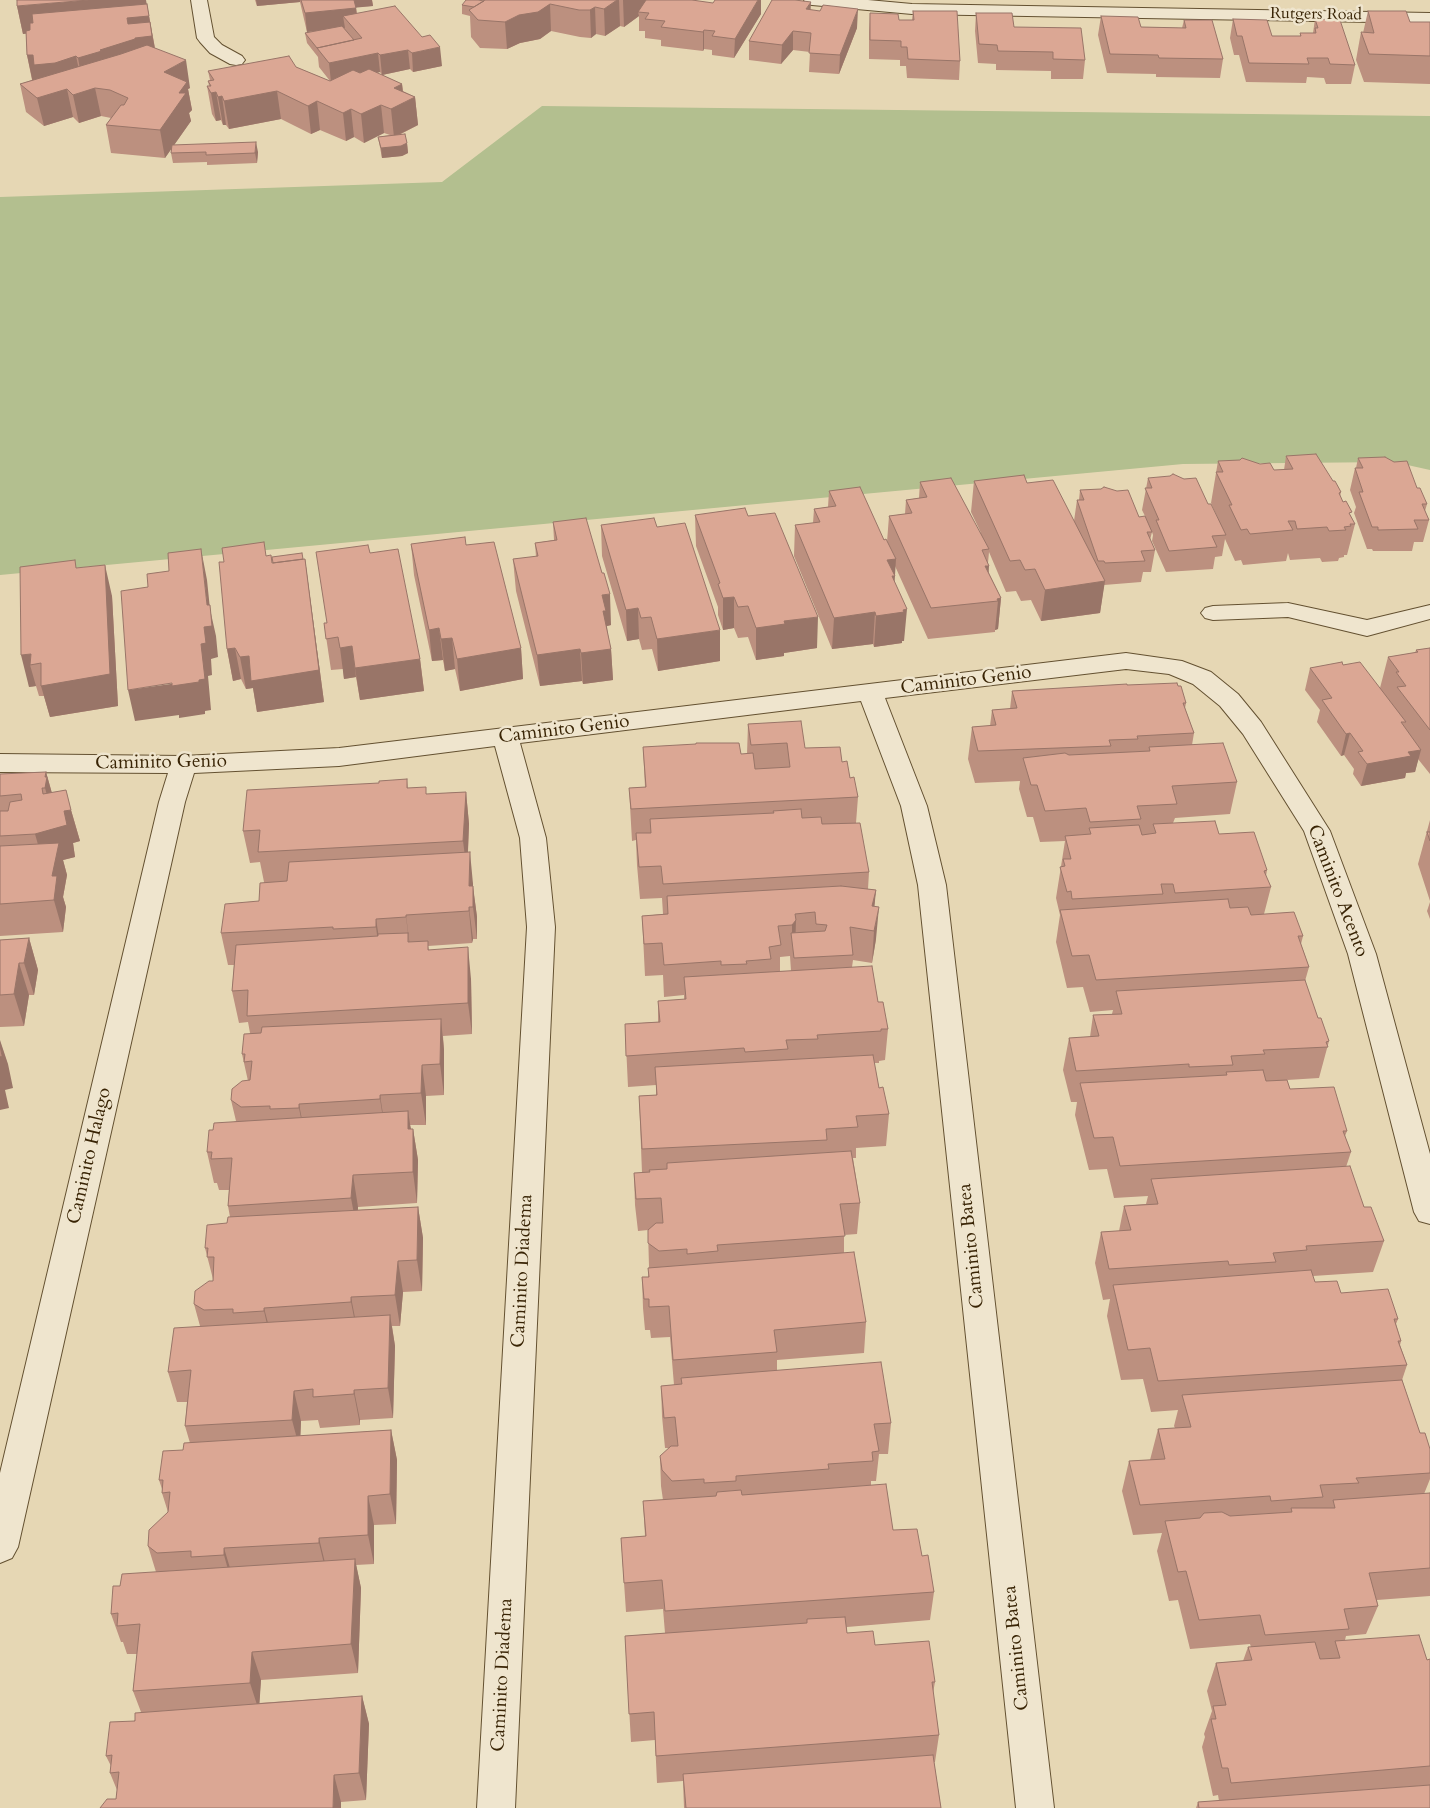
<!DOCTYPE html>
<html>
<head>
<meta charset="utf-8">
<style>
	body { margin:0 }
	canvas { display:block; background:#e6d7b4 }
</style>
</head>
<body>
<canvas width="1430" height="1808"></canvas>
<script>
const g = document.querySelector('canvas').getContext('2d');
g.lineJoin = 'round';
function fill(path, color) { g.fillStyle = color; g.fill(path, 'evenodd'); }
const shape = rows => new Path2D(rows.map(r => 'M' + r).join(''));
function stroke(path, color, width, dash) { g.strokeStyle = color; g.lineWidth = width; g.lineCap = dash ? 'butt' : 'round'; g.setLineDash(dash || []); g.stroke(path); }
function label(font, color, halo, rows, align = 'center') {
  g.font = font + ' Cardo,serif'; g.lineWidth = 5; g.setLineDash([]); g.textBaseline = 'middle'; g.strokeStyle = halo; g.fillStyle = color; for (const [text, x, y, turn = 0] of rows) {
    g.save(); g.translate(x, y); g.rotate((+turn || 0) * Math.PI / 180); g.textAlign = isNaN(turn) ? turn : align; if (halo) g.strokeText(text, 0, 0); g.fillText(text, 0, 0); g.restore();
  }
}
const green = shape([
	[542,106,1430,116,1430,470,1394,462,1183,464,0,575,0,197,442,182]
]);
const minor = shape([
	[191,0,207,0,214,37,222,45,242,56,245,60,242,64,236,65,230,64,210,53,200,42,197,38,191,0],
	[804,0,868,0,912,4,1430,13,1430,23,912,14,812,5,806,4,804,0],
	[1288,603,1367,620,1430,605,1430,619,1367,636,1288,617,1213,620,1205,618,1201,613,1205,608,1213,606,1288,603],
	[1126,653,1182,661,1211,672,1238,694,1261,722,1330,831,1376,954,1430,1154,1430,1224,1419,1221,1414,1212,1348,954,1304,831,1243,734,1220,706,1193,684,1169,674,1126,669,885,698,927,806,946,885,1054,1808,1016,1808,918,885,901,806,861,701,520,743,546,838,555,927,515,1808,477,1808,527,927,520,838,495,746,339,766,194,773,185,802,18,1547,12,1558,0,1563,0,1473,159,802,168,773,0,772,0,754,183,756,339,748,1126,653]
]);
const wall = shape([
	[255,0,372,0,373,6,356,7,357,14,442,66,413,72,410,69,382,75,380,72,377,73,402,84,403,91,415,97,418,125,399,135,407,143,408,153,402,156,382,158,378,137,390,135,384,133,364,143,354,137,346,141,320,130,311,134,281,119,229,129,226,125,223,125,221,120,216,121,212,114,207,86,209,86,208,81,210,80,208,71,296,67,330,81,319,67,318,57,307,43,305,33,321,30,307,32,300,2,257,6],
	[485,0,693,0,761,14,734,58,712,55,712,50,704,49,703,51,661,46,661,40,645,38,645,31,639,31,639,16,624,27,620,26,605,36,596,34,591,38,580,37,551,31,540,39,520,43,507,49,480,48,471,37,470,16,462,14,462,5],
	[147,4,155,48,190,88,188,89,192,110,189,113,191,121,174,145,258,152,257,163,207,165,207,162,173,163,171,153,171,149,165,158,111,153,106,125,111,118,101,116,79,123,73,117,44,126,26,112,20,84,32,80,27,55,26,33,23,34,17,6],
	[810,10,857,28,839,74,809,72,810,52,793,50,781,64,749,60,749,41],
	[913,11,960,61,959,80,907,78,906,66,900,66,900,60,869,59,869,32,870,13,899,20,912,20],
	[1368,11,1410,22,1430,22,1430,84,1364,82,1356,60,1361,32,1363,33],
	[976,13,1014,27,1085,60,1083,79,1051,79,1051,71,996,70,996,64,978,63,975,31],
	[1101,16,1141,27,1182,28,1184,20,1223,59,1220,78,1156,77,1156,74,1107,73,1098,35],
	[1233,19,1272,36,1300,36,1300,33,1313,33,1315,19,1355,65,1351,84,1326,84,1324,78,1307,77,1306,83,1246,82,1239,55,1234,55,1230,38],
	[1286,456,1333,481,1341,492,1340,496,1355,524,1347,555,1344,555,1344,557,1339,558,1338,561,1322,562,1320,558,1290,560,1288,553,1286,561,1243,565,1241,560,1235,561,1225,539,1222,556,1215,557,1213,569,1166,572,1152,541,1153,535,1152,532,1150,540,1155,550,1151,572,1143,572,1141,582,1104,585,1100,613,1041,621,1031,600,1021,601,1016,591,1006,592,989,552,988,563,989,573,1001,598,998,629,995,630,995,632,928,639,895,566,894,582,904,641,902,641,902,643,874,647,873,644,832,649,794,556,795,525,813,523,814,509,828,507,829,491,887,542,889,516,905,514,906,500,919,498,920,482,981,533,971,512,974,481,1027,483,1074,521,1077,500,1079,500,1080,490,1139,517,1145,516,1142,510,1148,478,1208,504,1220,523,1211,503,1218,461,1274,470,1284,470],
	[1358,458,1394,462,1417,488,1427,504,1425,511,1429,520,1423,542,1414,542,1412,551,1373,551,1372,549,1367,549,1354,513,1356,507,1350,490,1355,468,1356,468],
	[695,515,748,516,817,648,784,653,784,656,756,660,748,637,738,638,734,628,723,630,718,615,718,607,696,546],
	[553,522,611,625,607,626,607,630,611,649,613,680,583,684,582,681,540,686,516,591,513,559,536,557,535,543,554,540],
	[601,525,657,527,720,661,658,671,652,649,642,650,639,639,627,641,602,556],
	[411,544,466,545,521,648,523,679,460,691,455,669,445,671,443,660,432,661,414,575],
	[370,553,420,659,424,691,360,700,356,677,344,679,343,669,331,670,324,623,327,623],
	[267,556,272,563,305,559,324,702,257,712,253,688,246,689,241,679,233,681,227,649],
	[20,567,77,568,112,596,118,706,50,717,44,696,39,696,36,686,29,687],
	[1430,648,1430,774,1418,759,1415,772,1406,773,1405,778,1361,786,1353,774,1354,769,1344,755,1341,756,1317,722,1320,710,1305,690,1310,668,1343,665,1380,688,1388,657,1415,653,1416,650],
	[1127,685,1186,703,1185,708,1194,733,1192,745,1237,782,1230,814,1175,818,1173,823,1219,834,1267,870,1266,876,1271,887,1264,914,1303,936,1301,944,1309,967,1305,981,1318,1018,1329,1041,1319,1078,1287,1080,1290,1089,1347,1131,1345,1136,1351,1152,1346,1167,1364,1207,1384,1241,1373,1272,1313,1276,1315,1282,1341,1293,1398,1319,1396,1324,1401,1341,1400,1345,1407,1365,1402,1380,1420,1433,1430,1449,1430,1479,1424,1494,1430,1493,1430,1596,1377,1600,1378,1606,1366,1634,1346,1636,1345,1640,1427,1660,1430,1659,1430,1808,1196,1808,1198,1802,1219,1801,1218,1795,1213,1796,1202,1747,1205,1737,1204,1734,1212,1711,1207,1691,1216,1663,1243,1661,1248,1647,1251,1647,1250,1644,1190,1649,1178,1600,1169,1601,1157,1551,1162,1533,1133,1535,1122,1491,1129,1461,1150,1460,1158,1429,1175,1428,1174,1426,1178,1410,1151,1412,1143,1379,1121,1380,1107,1316,1110,1299,1103,1300,1095,1263,1101,1232,1119,1231,1124,1206,1146,1204,1148,1196,1114,1198,1107,1169,1089,1170,1075,1115,1077,1102,1071,1102,1063,1070,1069,1038,1090,1037,1093,1015,1112,1014,1113,1010,1090,1012,1083,987,1067,988,1056,942,1060,915,1056,898,1065,841,1040,842,1033,817,1027,817,1019,789,1020,781,975,783,968,759,972,727,990,726,992,710,1010,709,1012,691],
	[748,724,805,748,842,762,858,797,856,823,869,872,868,889,876,890,874,906,876,939,872,963,853,960,852,967,878,1002,888,1029,885,1060,879,1061,879,1063,874,1063,879,1088,889,1114,886,1146,856,1148,856,1158,853,1158,860,1203,857,1234,844,1235,844,1253,866,1322,864,1353,777,1360,777,1371,891,1423,888,1454,879,1454,876,1481,871,1481,871,1485,893,1530,922,1556,934,1592,930,1620,847,1627,847,1633,875,1645,935,1682,933,1693,939,1735,935,1762,934,1762,941,1808,684,1808,683,1781,657,1783,655,1740,631,1742,625,1636,665,1633,663,1609,626,1612,621,1538,645,1536,643,1501,663,1500,661,1486,660,1456,670,1448,665,1448,662,1416,661,1386,674,1385,670,1337,651,1338,650,1330,645,1330,643,1308,642,1277,648,1277,649,1267,648,1230,638,1231,635,1205,634,1173,642,1173,639,1096,656,1095,656,1085,628,1087,625,1024,658,1022,658,1001,684,1000,684,995,664,997,663,975,645,976,642,916,663,914,662,898,640,899,637,865,636,840,632,841,629,788,645,787,643,747,741,754,747,754],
	[790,956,791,971,780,971,780,957],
	[46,772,52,793,71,810,80,841,73,843,75,857,63,860,67,875,63,897,66,907,63,932,0,936,0,774],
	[407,779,408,788,427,794,466,792,469,824,468,852,477,917,477,939,473,939,472,943,428,946,429,950,471,979,472,1034,443,1036,444,1050,444,1095,426,1096,426,1125,410,1125,411,1129,413,1129,418,1160,417,1203,358,1207,358,1210,418,1207,423,1238,422,1291,403,1292,400,1326,392,1326,395,1346,393,1418,360,1420,360,1425,320,1428,318,1420,301,1421,300,1436,391,1430,397,1460,396,1524,374,1525,374,1564,356,1565,361,1588,358,1673,261,1680,259,1703,362,1696,369,1724,366,1800,341,1802,116,1799,117,1790,110,1773,111,1766,106,1756,141,1712,133,1691,137,1654,127,1654,123,1642,121,1642,111,1614,120,1586,156,1572,148,1546,168,1512,162,1493,162,1489,159,1480,190,1443,185,1426,187,1402,177,1402,168,1372,200,1326,194,1304,213,1281,213,1279,205,1248,227,1223,230,1217,228,1206,229,1190,219,1190,217,1183,214,1183,207,1152,213,1130,236,1121,231,1100,248,1081,242,1054,250,1033,248,1022,239,1023,232,991,234,965,228,965,221,933,259,901,264,882,260,862,250,863,243,831,379,783],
	[1430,820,1430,901,1418,864],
	[1430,902,1430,919,1427,911],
	[29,938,38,970,34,995,29,995,24,1026,0,1027,0,940]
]);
const shadedWall = shape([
	[89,0,146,0,155,49,83,85,78,58,100,50,128,24,23,34,17,6],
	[256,0,300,0,300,2,257,6],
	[351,0,372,0,373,6,352,8],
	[617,0,619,0,620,26,605,36,604,9],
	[623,0,662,0,638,12,639,16,624,27],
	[758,0,761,0,761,14,734,58,735,39],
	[811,2,810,21,806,9],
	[550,4,551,31,540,39,520,43,507,49,505,22,519,15],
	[595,7,596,34,591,38,590,10],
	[356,8,358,26,343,16,345,28,307,32,305,13],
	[858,9,857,28,839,74,840,55],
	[704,30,704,49,703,51,703,32],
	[793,31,793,50,781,64,782,45],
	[440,47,442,66,413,72,412,53],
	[408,50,410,69,382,75,380,55],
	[378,53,380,72,331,82,329,63],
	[27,55,33,55,76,56,82,84,33,83],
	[186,60,190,88,188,89,192,110,189,113,191,121,165,158,160,130,164,72],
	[402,84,404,103,415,97,418,125,394,137,391,109,394,88],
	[95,88,101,116,79,123,73,95],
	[67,89,73,117,44,126,37,98],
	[277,91,281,119,229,129,224,101],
	[216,92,221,120,216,121,211,93],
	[222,96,226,125,223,125,218,97],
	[317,101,320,130,311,134,308,106],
	[381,105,384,133,364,143,361,114],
	[351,109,354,137,346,141,343,113],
	[256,142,258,152,257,163,255,153],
	[407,143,408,153,402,156,382,158,381,148],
	[201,549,207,580,210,609,216,636,218,657,211,659,212,675,208,676,211,710,205,711,205,714,179,718,179,715,135,721,128,690,199,680,201,644,207,605],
	[305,559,324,702,257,712,253,688,246,689,240,657],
	[896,559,893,607,887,560],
	[105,565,112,596,118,706,50,717,41,686],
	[985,566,989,566,986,597],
	[1105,581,1100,613,1041,621,1045,590],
	[610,594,611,625,607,626,608,642,604,643,602,595],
	[734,597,734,628,723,630,723,598],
	[1001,598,998,629,995,630,998,601,997,599],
	[638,608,639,639,627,641,626,610],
	[907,609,904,641,902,641,902,643,874,647,876,616],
	[875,612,873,644,832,649,834,618],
	[818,617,817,648,784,653,784,656,756,660,756,628,784,621],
	[439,628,443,660,432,661,429,630],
	[720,630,720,661,658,671,657,639],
	[452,638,455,669,445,671,441,639],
	[352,646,356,677,344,679,340,648],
	[235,648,241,679,233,681,227,649],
	[521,648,523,679,460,691,457,659],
	[580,649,582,681,540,686,537,655],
	[611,649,613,680,583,684,581,653],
	[31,654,30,665,36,686,29,687,21,655],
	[420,659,424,691,360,700,355,668],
	[1350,733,1344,755,1341,756,1346,734],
	[1421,750,1415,772,1406,773,1405,778,1361,786,1367,764,1408,752],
	[46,772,56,808,54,820,45,788,45,777],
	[466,792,469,824,467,872,463,841],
	[71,810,80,841,73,843,75,857,63,860,67,875,63,897,66,907,63,932,35,834,64,811],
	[470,852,473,884,473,907,469,886],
	[473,886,477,917,477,939,473,907],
	[876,890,873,922,872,906],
	[469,907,473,939,472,943,469,911],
	[879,907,876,939,872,963,874,931],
	[406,915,410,947,410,949,406,917],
	[376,919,381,951,380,959,376,927],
	[796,920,795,952,792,940,792,925],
	[29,938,38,970,34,995,24,963],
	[468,947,471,979,472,1034,468,1003],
	[19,963,29,995,24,1026,14,994],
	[441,1019,444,1050,444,1095,440,1064],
	[0,1040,8,1064,13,1088,5,1090,9,1108,0,1110],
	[422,1065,426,1096,426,1125,421,1093],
	[380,1095,385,1127,385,1131,380,1099],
	[299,1104,305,1135,305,1139,299,1108],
	[408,1111,413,1143,413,1129,418,1160,417,1203,413,1172,408,1129],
	[353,1175,358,1207,357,1230,351,1198],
	[418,1207,423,1238,422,1291,417,1260],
	[398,1261,403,1292,400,1326,395,1295],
	[351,1297,357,1328,357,1333,351,1302],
	[264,1308,272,1338,271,1342,264,1311],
	[390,1315,395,1346,393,1418,388,1388],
	[354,1390,360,1420,360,1425,354,1394],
	[294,1391,301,1421,300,1450,292,1420],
	[391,1430,397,1460,396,1524,390,1494],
	[368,1496,374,1525,374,1564,368,1535],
	[319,1538,326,1567,326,1572,319,1543],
	[224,1548,233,1578,232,1584,224,1555],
	[355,1559,361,1588,358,1673,351,1644],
	[252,1652,261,1680,259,1711,250,1683],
	[362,1696,369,1724,366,1800,359,1773],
	[334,1775,341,1802,341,1808,333,1808]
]);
const building = shape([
	[17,0,89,0,17,6,17,0],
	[301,0,354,0,356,8,305,13,301,0],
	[466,0,478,0,484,1,474,7,462,5,466,0],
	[485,0,617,0,604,9,595,7,590,10,579,10,550,4,538,12,519,15,505,22,478,20,469,10,485,0],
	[646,0,692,0,713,3,715,0,758,0,735,39,712,36,715,31,704,30,703,32,661,27,665,21,645,19,649,13,638,12,646,0],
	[772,0,795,0,811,2,806,9,820,11,823,5,858,9,840,55,809,53,811,33,793,31,782,45,749,41,772,0],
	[147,4,149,16,127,18,128,24,150,22,152,36,135,38,135,39,100,50,102,51,78,58,76,56,55,63,34,65,33,55,27,55,26,31,30,30,30,23,33,23,32,14,147,4],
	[395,6,422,37,430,35,440,47,412,53,408,50,380,55,378,53,329,63,317,48,362,38,343,16,395,6],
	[913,11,957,11,960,61,908,59,907,47,901,47,901,41,870,40,870,13,898,14,899,20,914,20,913,11],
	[1368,11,1406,11,1410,22,1430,22,1430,56,1369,54,1361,32,1374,33,1368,11],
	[976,13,1012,13,1014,27,1081,28,1085,60,1053,59,1053,52,998,51,997,45,979,44,976,13],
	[1101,16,1138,17,1141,27,1186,28,1184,20,1212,20,1223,59,1159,58,1158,55,1110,54,1101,16],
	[1233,19,1267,20,1272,36,1301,36,1300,33,1316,33,1315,28,1318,28,1315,19,1340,20,1355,65,1330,64,1328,58,1307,58,1309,64,1249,63,1242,36,1237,36,1233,19],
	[342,26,354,40,317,48,305,33,342,26],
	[147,45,186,60,164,72,187,82,179,93,186,93,160,130,106,125,121,105,124,105,128,98,110,90,95,88,73,95,67,89,37,98,20,84,121,54,147,45],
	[289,56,296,67,330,81,353,70,360,73,369,69,402,84,394,88,415,97,391,109,381,105,361,114,351,109,343,113,317,101,308,106,277,91,224,101,222,96,218,97,216,92,211,93,207,86,211,86,208,81,214,80,208,71,289,56],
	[405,134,407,143,401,146,381,148,378,137,405,134],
	[256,142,255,153,206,155,206,152,171,153,172,145,256,142],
	[1316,454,1333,481,1335,481,1341,492,1339,493,1343,502,1346,501,1352,512,1349,513,1355,524,1350,524,1351,526,1344,527,1346,530,1329,531,1327,527,1297,529,1295,521,1288,521,1293,530,1250,534,1247,529,1241,530,1229,505,1232,505,1216,472,1223,472,1218,461,1240,460,1242,458,1260,464,1270,463,1274,470,1293,469,1286,456,1316,454],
	[1385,457,1394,462,1407,461,1417,488,1420,488,1427,504,1422,504,1429,520,1414,520,1418,529,1378,530,1378,527,1372,527,1359,492,1363,492,1355,468,1363,468,1358,458,1385,457],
	[1173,474,1184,479,1196,478,1208,504,1211,504,1226,535,1212,536,1217,547,1169,551,1156,520,1159,520,1145,488,1152,488,1148,478,1170,476,1173,474],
	[1024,475,1027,483,1053,480,1105,581,1045,590,1035,569,1025,570,1020,560,1010,561,974,481,1024,475],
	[951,478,989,549,982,550,989,566,985,566,1001,598,997,599,998,601,931,608,889,516,912,513,906,500,927,497,920,482,951,478],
	[860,487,884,540,886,539,896,559,887,560,895,576,892,576,907,609,903,610,904,612,876,616,875,612,834,618,795,525,820,522,814,509,836,506,829,491,860,487],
	[1104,487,1117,491,1128,490,1139,517,1145,516,1152,532,1147,532,1155,550,1141,551,1145,561,1105,563,1104,561,1098,561,1077,500,1084,500,1080,490,1101,489,1104,487],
	[745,508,748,516,775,513,818,617,784,621,785,624,756,628,748,606,738,607,734,597,723,598,718,584,720,583,695,515,745,508],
	[586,518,602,573,604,573,610,594,602,595,606,611,603,611,611,649,581,653,580,649,537,655,513,559,538,556,535,543,557,540,553,522,586,518],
	[654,518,657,527,685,523,720,630,657,639,651,617,641,618,638,608,626,610,601,525,654,518],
	[465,537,466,545,494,542,521,648,457,659,452,638,441,639,439,628,429,630,411,544,465,537],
	[264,542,266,556,271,555,272,563,305,559,319,670,251,681,249,656,240,657,235,648,227,649,219,562,224,562,222,548,264,542],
	[368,545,370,553,398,549,420,659,355,668,352,646,340,648,338,637,326,639,324,623,327,623,316,552,368,545],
	[201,549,207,605,210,605,212,626,204,627,206,643,201,644,205,679,199,680,199,682,172,686,172,683,128,690,121,591,148,587,147,574,169,571,168,553,201,549],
	[302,553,303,559,273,563,272,557,302,553],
	[75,560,76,568,105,565,110,674,41,686,41,663,30,665,31,654,21,655,20,567,75,560],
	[1430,648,1430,730,1397,687,1406,686,1396,672,1399,672,1388,657,1418,652,1416,650,1430,648],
	[1342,662,1343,665,1360,662,1406,722,1401,722,1421,750,1408,752,1411,756,1367,764,1358,752,1363,751,1350,733,1346,734,1322,700,1332,698,1310,668,1342,662],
	[1177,683,1178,686,1181,686,1186,703,1183,703,1194,733,1137,736,1138,739,1109,740,1111,746,978,751,972,727,996,725,992,710,1017,708,1012,691,1127,684,1127,685,1177,683],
	[801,721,805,748,840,747,842,762,847,761,850,778,854,777,858,797,631,809,629,788,646,787,643,747,696,744,696,743,739,743,741,754,753,753,755,769,790,767,787,743,751,745,748,724,801,721],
	[1223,743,1237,782,1172,786,1177,804,1137,806,1141,819,1090,822,1086,808,1045,811,1037,785,1031,785,1023,758,1065,753,1069,755,1150,751,1149,747,1223,743],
	[46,772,45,777,47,777,45,788,42,788,43,794,66,790,71,810,64,811,67,825,35,834,0,836,0,811,8,811,10,802,22,800,21,794,0,796,0,774,46,772],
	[407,779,407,788,426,787,426,794,466,792,463,841,258,852,260,830,243,831,247,790,379,783,379,781,407,779],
	[801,809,802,818,821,817,822,824,860,823,869,872,663,884,661,866,639,867,636,833,651,833,650,819,774,813,773,811,801,809],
	[1215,821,1219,834,1254,832,1267,870,1264,871,1271,887,1175,893,1173,884,1161,884,1163,894,1072,899,1071,891,1067,892,1060,867,1065,866,1063,859,1071,859,1065,836,1091,834,1089,828,1139,825,1142,835,1156,833,1153,824,1215,821],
	[1427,832,1430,832,1430,841,1427,832],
	[59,843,52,876,57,876,54,900,0,904,0,846,59,843],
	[470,852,469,886,473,886,473,907,469,907,469,911,406,915,406,917,376,919,376,927,333,929,333,927,221,933,225,904,259,901,260,883,287,881,289,862,470,852],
	[841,886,876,890,872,906,879,907,874,931,850,927,853,955,794,958,791,933,825,931,827,925,816,924,815,912,795,914,796,920,792,925,778,926,781,945,769,947,771,959,746,961,747,964,721,965,721,961,664,965,662,943,644,944,642,916,668,914,667,896,841,886],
	[1228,899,1230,908,1248,907,1251,915,1294,912,1303,936,1298,936,1309,967,1096,980,1089,955,1072,956,1060,910,1228,899],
	[408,933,408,942,428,941,428,950,468,947,468,1003,247,1016,248,990,232,991,236,945,378,936,378,934,408,933],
	[29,938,24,963,19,963,14,994,0,995,0,940,29,938],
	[872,966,878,1002,883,1002,888,1029,881,1029,881,1031,817,1035,818,1039,786,1040,788,1049,745,1052,744,1048,626,1056,625,1024,660,1022,658,1001,686,999,684,977,872,966],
	[1305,980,1318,1018,1321,1018,1329,1041,1326,1042,1328,1047,1263,1050,1265,1054,1231,1056,1233,1065,1189,1067,1189,1064,1076,1071,1069,1038,1099,1036,1093,1015,1122,1014,1116,991,1305,980],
	[441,1019,440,1064,422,1065,421,1093,380,1095,380,1099,299,1104,299,1108,270,1109,270,1106,241,1107,231,1100,232,1089,242,1081,250,1080,252,1061,244,1062,245,1054,242,1054,244,1034,261,1033,262,1027,441,1019],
	[0,1045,2,1056,0,1057,0,1045],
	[873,1055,879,1088,883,1087,889,1114,856,1116,858,1127,826,1129,827,1140,642,1149,639,1096,657,1095,655,1067,873,1055],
	[1263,1070,1266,1081,1287,1080,1290,1089,1334,1087,1347,1131,1343,1131,1351,1152,1120,1166,1113,1137,1094,1138,1080,1083,1227,1075,1226,1072,1263,1070],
	[408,1111,408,1129,413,1129,413,1172,353,1175,351,1198,228,1206,232,1158,211,1159,212,1152,207,1152,209,1130,213,1130,214,1123,408,1111],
	[851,1151,860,1203,840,1204,845,1236,717,1245,718,1251,687,1254,687,1249,659,1251,648,1243,648,1230,656,1223,663,1223,661,1198,636,1199,634,1173,650,1172,649,1170,667,1169,667,1163,851,1151],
	[1350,1166,1364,1207,1371,1207,1384,1241,1306,1246,1307,1250,1273,1253,1276,1262,1229,1265,1228,1261,1109,1269,1101,1232,1131,1230,1124,1206,1158,1204,1151,1179,1350,1166],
	[418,1207,417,1260,398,1261,395,1295,351,1297,351,1302,264,1308,264,1311,233,1313,233,1309,204,1310,194,1304,195,1291,209,1281,213,1281,214,1257,207,1257,208,1248,205,1248,207,1225,227,1223,228,1217,418,1207],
	[854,1252,866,1322,774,1330,777,1352,673,1360,669,1306,649,1307,649,1299,644,1299,642,1277,649,1277,648,1268,854,1252],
	[1311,1270,1315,1282,1337,1281,1341,1293,1388,1289,1398,1319,1394,1319,1401,1341,1398,1341,1407,1365,1158,1381,1150,1348,1128,1350,1113,1285,1311,1270],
	[390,1315,388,1388,354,1390,354,1394,313,1397,313,1389,294,1391,292,1420,185,1426,191,1370,168,1372,174,1328,390,1315],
	[881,1362,891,1423,874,1424,879,1451,872,1452,873,1461,828,1464,829,1469,736,1476,736,1481,704,1483,704,1479,672,1481,662,1470,660,1456,671,1446,678,1446,675,1417,664,1418,661,1386,682,1384,681,1378,881,1362],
	[1402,1380,1420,1433,1425,1433,1430,1449,1430,1473,1356,1478,1359,1483,1320,1485,1323,1497,1271,1501,1270,1496,1140,1505,1129,1461,1165,1459,1158,1429,1191,1427,1182,1395,1402,1380],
	[391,1430,390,1494,368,1496,368,1535,319,1538,319,1543,224,1548,224,1555,191,1557,191,1551,157,1553,148,1546,149,1530,168,1512,170,1492,162,1493,163,1480,159,1480,163,1451,183,1450,184,1443,391,1430],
	[886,1484,893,1530,917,1529,922,1556,928,1555,934,1592,665,1611,662,1580,624,1583,621,1538,646,1536,643,1501,716,1496,717,1492,741,1490,742,1495,886,1484],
	[1430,1493,1430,1568,1369,1573,1378,1606,1344,1609,1349,1629,1265,1635,1260,1615,1199,1620,1186,1571,1178,1572,1165,1521,1200,1518,1204,1513,1222,1512,1230,1516,1292,1512,1291,1508,1335,1508,1333,1500,1430,1493],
	[355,1559,351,1644,252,1652,250,1683,133,1691,140,1624,117,1626,118,1613,111,1614,113,1586,120,1586,122,1574,355,1559],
	[845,1617,847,1633,873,1631,875,1645,929,1641,935,1682,932,1682,939,1735,656,1756,654,1712,629,1714,625,1636,807,1623,807,1619,845,1617],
	[1419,1635,1427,1660,1430,1659,1430,1766,1231,1783,1228,1768,1222,1768,1211,1719,1216,1719,1213,1706,1226,1705,1216,1663,1252,1660,1248,1647,1315,1642,1320,1659,1340,1658,1335,1641,1419,1635],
	[362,1696,359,1773,334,1775,333,1808,100,1808,107,1799,116,1799,119,1772,110,1773,112,1755,106,1756,110,1722,135,1721,135,1713,362,1696],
	[933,1755,941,1808,686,1808,683,1774,933,1755],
	[1430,1785,1430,1808,1199,1808,1198,1802,1430,1785]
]);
const farStreetnames = [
	["Rutgers Road",1316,15,1]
];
const streetNames = [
	["Caminito Genio",966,681,-7],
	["Caminito Genio",564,730,-7],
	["Caminito Genio",161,763,-1],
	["Caminito Acento",1337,891,69],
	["Caminito Halago",90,1156,-77],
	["Caminito Batea",972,1246,-96],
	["Caminito Diadema",523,1271,-87],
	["Caminito Batea",1017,1648,-96],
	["Caminito Diadema",503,1675,-87]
];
fill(green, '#b3bf8f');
stroke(minor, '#645131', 2);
fill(minor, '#efe5ce');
fill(wall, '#bc907f');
fill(shadedWall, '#997568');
fill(building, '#dba794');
stroke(building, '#997568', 1);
label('16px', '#392405', '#efe5ce', farStreetnames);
label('19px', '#392405', '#efe5ce', streetNames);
</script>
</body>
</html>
